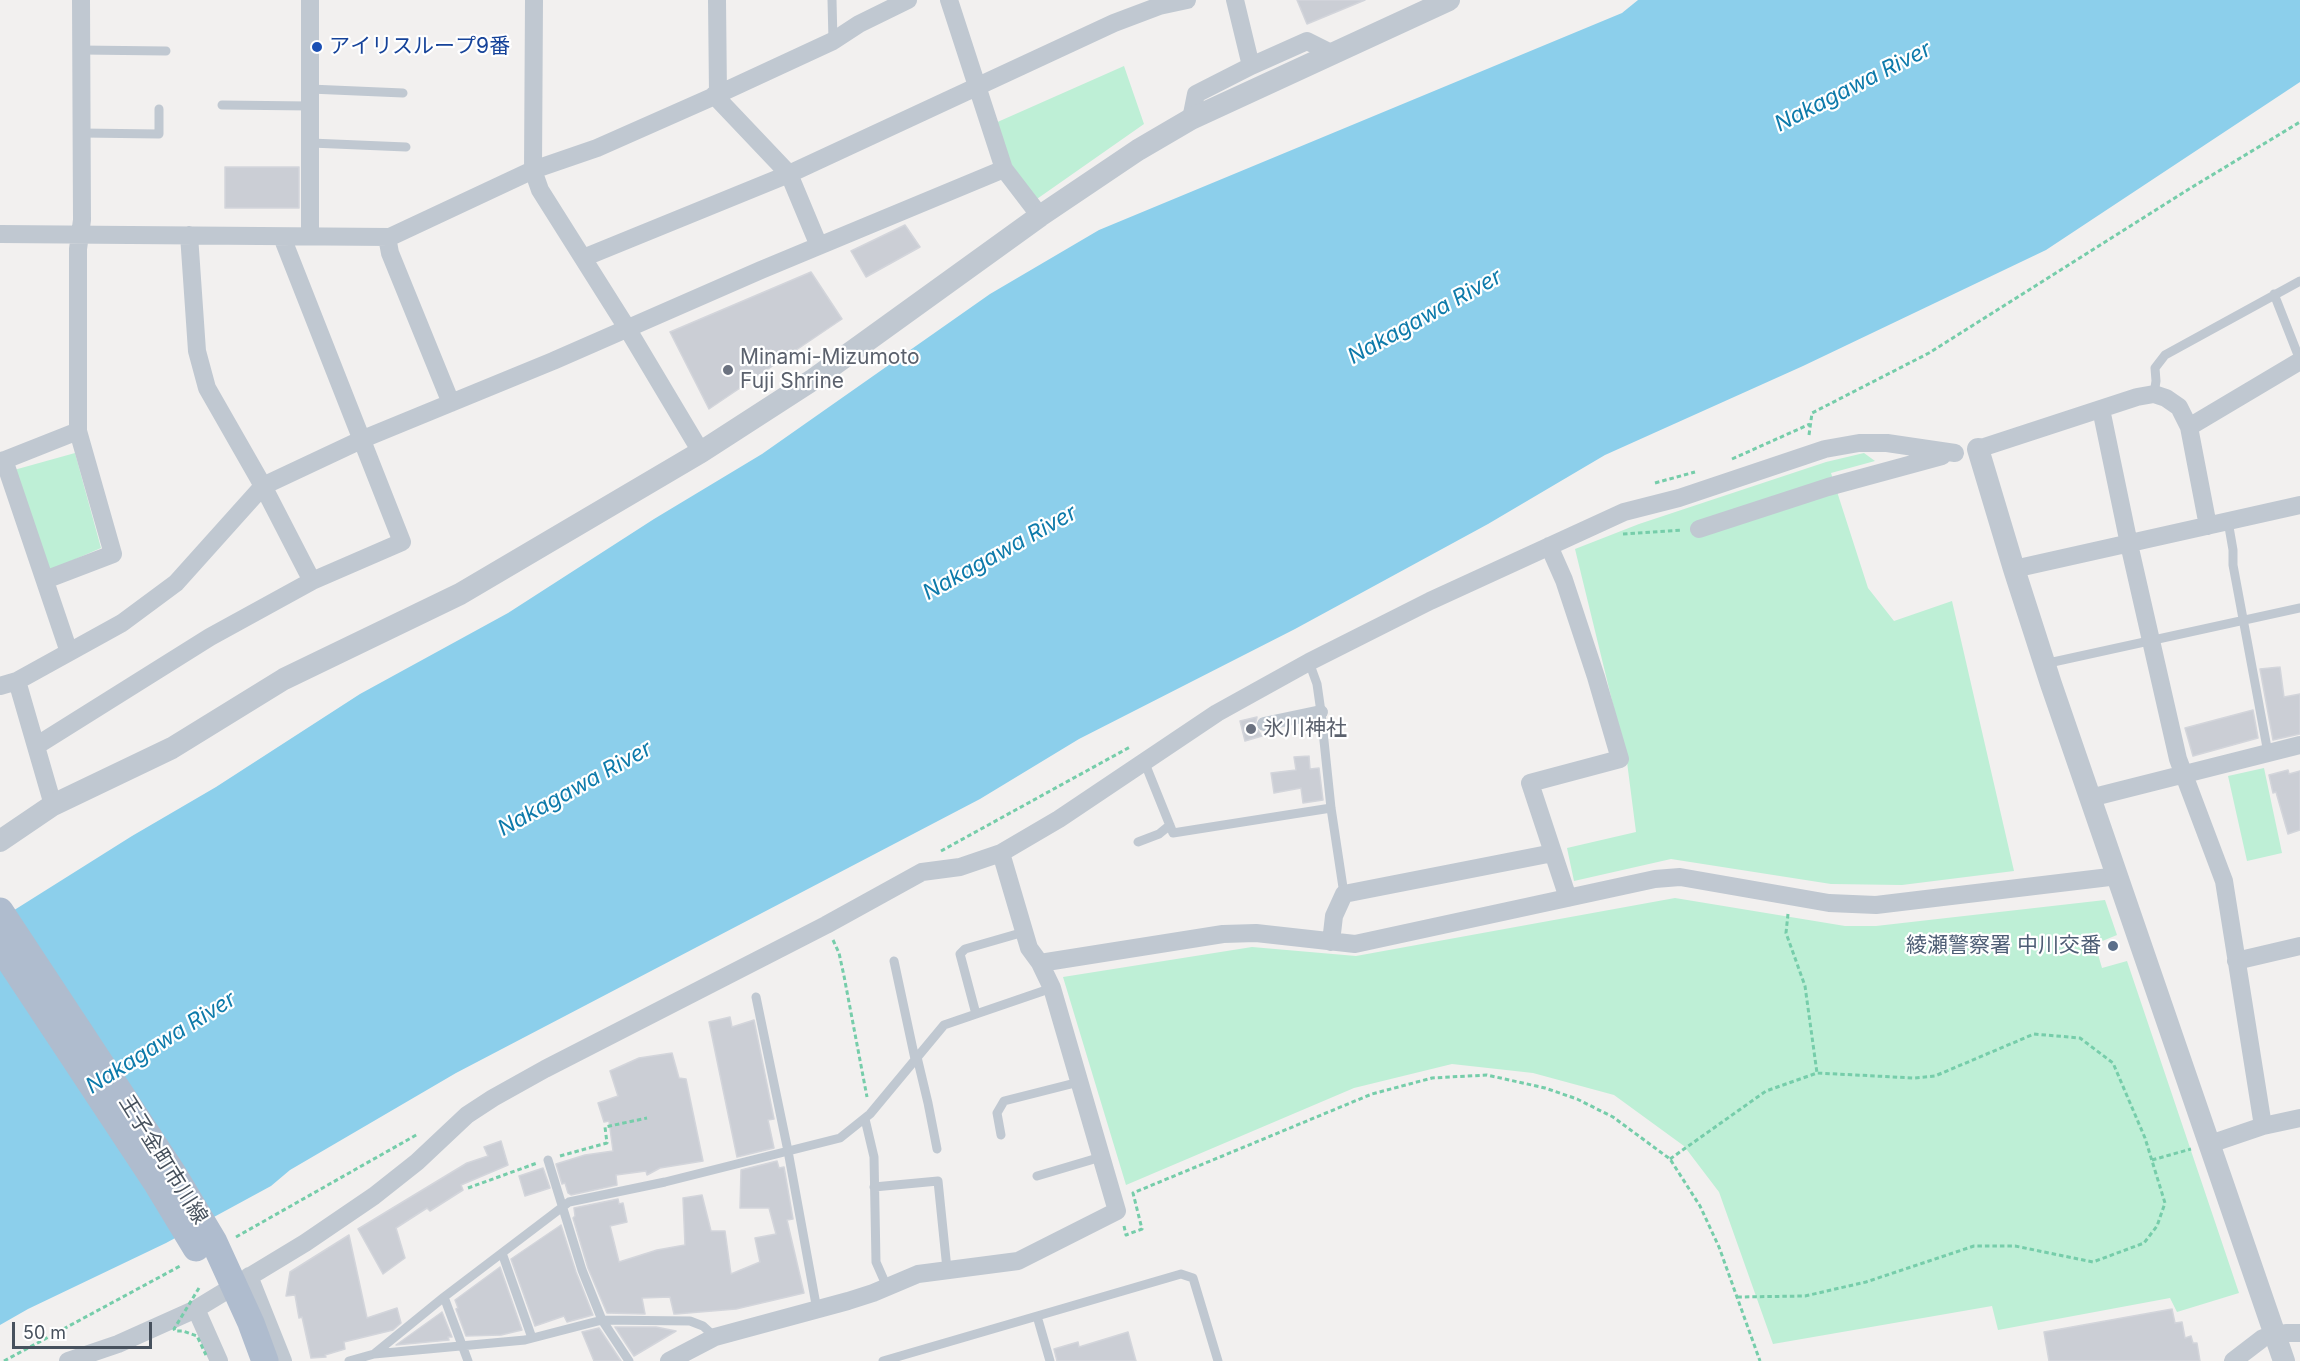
<!DOCTYPE html>
<html>
<head>
<meta charset="utf-8">
<style>
	body { margin:0 }
	#map { position:relative; width:2300px; height:1361px; overflow:hidden; background:#f2f0ef; font-family:Inter,sans-serif }
	canvas { display:block }
	.scale { position:absolute; left:12px; top:1322px; width:140px; height:27px; box-sizing:border-box; border:3px solid #47515d; border-top:0; padding-left:8px; font-size:18px; line-height:21px; white-space:nowrap; color:#47515d; -webkit-text-stroke:4px #fff; paint-order:stroke }
</style>
</head>
<body>
<div id="map">
<canvas width="2300" height="1361"></canvas>
<div class="scale">50 m</div>
</div>
<script>
const g = document.querySelector('canvas').getContext('2d');
g.lineJoin = 'round';
function fill(path, color) { g.fillStyle = color; g.fill(path, 'evenodd'); }
const shape = rows => new Path2D(rows.map(r => 'M' + r).join(''));
function stroke(path, color, width, dash) { g.strokeStyle = color; g.lineWidth = width; g.lineCap = dash ? 'butt' : 'round'; g.setLineDash(dash || []); g.stroke(path); }
function label(font, color, halo, rows, align = 'center') {
  g.font = font + ' Inter,"Noto Sans JP",sans-serif'; g.lineWidth = 4.5; g.setLineDash([]); g.textBaseline = 'middle'; g.strokeStyle = halo; g.fillStyle = color; for (const [text, x, y, turn = 0] of rows) {
    g.save(); g.translate(x, y); g.rotate((+turn || 0) * Math.PI / 180); g.textAlign = isNaN(turn) ? turn : align; if (halo) g.strokeText(text, 0, 0); g.fillText(text, 0, 0); g.restore();
  }
}
const green = shape([
	[1124,66,1144,124,1034,201,1008,168,993,124],
	[75,453,101,548,48,571,14,470],
	[1864,453,1875,461,1831,473,1868,588,1894,621,1952,601,2014,871,1902,885,1831,884,1671,859,1574,881,1567,848,1636,832,1627,762,1575,549,1639,524,1826,462],
	[2264,768,2282,853,2247,861,2228,776],
	[1675,898,1845,926,1876,926,2105,900,2117,935,2095,944,2102,968,2127,961,2239,1293,2177,1312,2170,1298,1998,1330,1992,1306,1773,1344,1719,1192,1684,1146,1614,1095,1533,1073,1452,1064,1354,1088,1126,1185,1063,977,1252,947,1356,956]
]);
const water = shape([
	[1638,0,2300,0,2300,82,2046,250,1803,366,1605,455,1488,524,1295,629,1079,739,980,799,456,1073,290,1170,271,1186,166,1243,28,1309,0,1325,0,919,132,836,216,787,360,694,508,613,654,519,762,454,990,294,1099,230,1622,13]
]);
const building = shape([
	[1297,0,1365,0,1307,24,1297,0],
	[225,167,299,167,299,208,225,208,225,167],
	[905,225,920,247,866,277,851,251,905,225],
	[811,272,842,319,709,409,670,332,811,272],
	[2280,667,2284,697,2300,694,2300,734,2273,740,2260,669,2280,667],
	[2253,710,2258,738,2193,756,2185,728,2253,710],
	[1257,717,1255,726,1262,736,1245,741,1240,721,1257,717],
	[1309,756,1310,769,1319,768,1323,800,1303,803,1301,788,1274,793,1271,773,1296,770,1294,757,1309,756],
	[2288,770,2289,774,2300,771,2300,830,2288,834,2276,792,2273,793,2269,775,2288,770],
	[730,1017,732,1027,754,1020,774,1119,768,1120,774,1148,737,1157,709,1022,730,1017],
	[672,1053,679,1078,686,1079,703,1161,660,1168,647,1175,646,1171,616,1175,617,1185,571,1195,568,1193,565,1183,562,1184,556,1164,585,1155,613,1151,609,1121,604,1122,598,1103,618,1096,610,1071,639,1058,672,1053],
	[501,1141,508,1165,461,1185,463,1190,430,1211,427,1208,396,1228,405,1258,383,1274,358,1229,467,1163,488,1156,484,1147,501,1141],
	[777,1161,779,1168,784,1167,793,1219,787,1220,804,1293,736,1309,676,1314,674,1314,670,1297,642,1298,645,1314,607,1313,588,1268,573,1218,575,1216,574,1208,618,1199,619,1204,623,1203,627,1222,610,1226,619,1262,657,1250,685,1245,683,1198,702,1195,711,1231,725,1231,731,1274,760,1262,755,1238,776,1234,769,1208,740,1208,741,1170,777,1161],
	[543,1168,550,1188,525,1196,519,1176,543,1168],
	[561,1225,576,1272,593,1315,567,1322,564,1316,535,1326,511,1259,561,1225],
	[349,1235,367,1318,397,1308,401,1323,393,1330,344,1342,345,1349,325,1355,326,1357,311,1358,302,1317,299,1318,295,1295,286,1296,290,1272,349,1235],
	[500,1267,522,1330,501,1335,466,1336,456,1309,458,1308,455,1300,500,1267],
	[2172,1309,2175,1323,2182,1322,2185,1338,2191,1336,2193,1343,2197,1343,2200,1361,2049,1361,2044,1332,2172,1309],
	[442,1312,452,1337,448,1337,449,1340,396,1345,442,1312],
	[615,1327,656,1327,676,1331,634,1356,615,1327],
	[599,1328,621,1361,594,1361,582,1332,599,1328],
	[1128,1332,1136,1361,1057,1361,1054,1349,1078,1342,1079,1347,1128,1332]
]);
const path = shape([
	[1809,435,1812,413,1929,353,2189,189,2300,122],
	[1732,459,1810,424],
	[1655,483,1695,472],
	[1623,534,1682,530],
	[941,851,1130,747],
	[1788,914,1786,933,1805,986,1817,1073],
	[833,940,839,953,844,976,867,1097],
	[560,1156,607,1143,605,1127,647,1118],
	[1670,1159,1766,1091,1817,1073,1914,1078,1935,1076,2034,1034,2080,1038,2113,1063,2145,1138,2165,1203,2157,1226,2144,1243,2093,1262,2015,1246,1974,1246,1866,1282,1805,1296,1737,1297],
	[2152,1160,2191,1149],
	[468,1188,537,1163],
	[1124,1226,1126,1235,1142,1229,1133,1193,1372,1094,1432,1078,1487,1075,1545,1088,1577,1099,1613,1117,1670,1159,1700,1206,1719,1247,1760,1361],
	[236,1237,418,1134],
	[4,1361,182,1265]
]);
const service = shape([
	[832,0,833,41],
	[81,50,166,51],
	[310,89,403,93],
	[222,105,310,106],
	[82,133,159,134,159,109],
	[311,143,406,147],
	[2274,294,2300,360],
	[2154,394,2156,381,2155,368,2165,355,2300,281],
	[2228,521,2233,550,2233,565,2268,753],
	[1309,662,1317,684,1321,712,1331,808,1344,894],
	[2044,664,2300,608],
	[1144,761,1173,833,1331,808],
	[1138,842,1159,834,1170,825],
	[894,961,915,1059],
	[756,997,788,1151,817,1310],
	[976,1014,960,954,965,949,1024,932],
	[917,1057,928,1103,937,1149],
	[865,1119,874,1157,876,1262,887,1287],
	[1001,1135,997,1113,1004,1101,1079,1082],
	[548,1160,582,1270,602,1320,629,1361],
	[1037,1176,1101,1157],
	[874,1187,938,1181,947,1269],
	[502,1253,532,1338],
	[444,1297,468,1361],
	[1037,1316,1050,1361],
	[374,1354,525,1340,602,1320,690,1321,703,1326,715,1337],
	[349,1361,374,1354,444,1297,569,1202,665,1182,840,1138,870,1114,944,1025,1052,988],
	[883,1361,1181,1274,1193,1278,1218,1361]
]);
const pedestrian = shape([
	[1264,724,1321,712]
]);
const minor = shape([
	[534,0,533,170,540,190,627,328,701,452],
	[717,0,718,94],
	[949,0,1004,169,1040,216],
	[1235,0,1251,66],
	[714,95,789,174,819,246],
	[1191,119,1196,94,1251,66,1307,41,1333,54],
	[0,234,390,237,533,170,597,148,710,98,833,41,859,24,908,0],
	[189,235,197,351,207,388,263,486,312,581],
	[310,236,310,0],
	[387,237,390,253,451,403],
	[583,258,789,174,1114,23,1159,6,1187,0],
	[2101,409,2129,544,2178,759,2224,881,2263,1126],
	[2189,427,2300,361],
	[1978,449,2137,397,2154,394,2166,398,2179,407,2189,427,2208,526],
	[4,460,69,652],
	[0,462,78,431,78,249,82,220,81,0],
	[1699,529,1828,487,1942,456],
	[1549,546,1564,580,1596,677,1620,759,1530,783,1568,898],
	[2014,569,2300,505],
	[45,580,113,554,78,431],
	[17,681,53,805],
	[0,686,17,681,122,623,176,583,263,486,363,439,553,361,761,270,1004,169],
	[36,746,210,637,312,581,402,542,282,237],
	[2090,798,2300,745],
	[1331,942,1334,916,1344,894,1553,853],
	[2236,961,2300,946],
	[1040,963,1223,934,1256,933,1355,944,1655,879,1680,877,1829,903,1876,905,2118,876],
	[2210,1144,2263,1126,2300,1118],
	[249,1276,283,1361],
	[196,1309,219,1361],
	[68,1361,118,1344,196,1309,305,1243,374,1196,417,1162,467,1115,493,1098,545,1069,826,925,922,872,960,867,1001,853,1059,819,1217,713,1309,662,1430,601,1624,512,1679,498,1825,449,1859,443,1887,443,1955,453],
	[669,1361,715,1337,848,1301,873,1293,918,1274,1018,1261,1117,1211,1052,988,1040,963,1029,948,1001,853],
	[2233,1361,2263,1338,2286,1333,2300,1333]
]);
const tertiary = shape([
	[1978,449,2014,569,2051,684,2284,1361],
	[0,841,53,805,172,748,284,679,460,594,701,452,814,379,1040,216,1138,150,1191,119,1449,0]
]);
const pathBridge = shape([
	[199,1288,174,1329,175,1331,183,1331,197,1336,206,1355]
]);
const primaryBridge = shape([
	[0,911,174,1175,214,1242,251,1323,265,1361],
	[0,946,156,1182,196,1248]
]);
const markers = [
	[317,47,6,"#1a4fb4"],
	[728,370,6,"#6b7280"],
	[1251,729,6,"#6b7280"],
	[2113,946,6,"#5c6f8a"]
];
const transitNames = [
	["アイリスループ9番",329,47]
];
const worshipNames = [
	["Minami-Mizumoto",740,358],
	["Fuji Shrine",740,382],
	["氷川神社",1263,729]
];
const serviceNames = [
	["綾瀬警察署 中川交番",2101,946]
];
const streetNames = [
	["王子金町市川線",163,1160,58]
];
const waterNames = [
	["Nakagawa River",1853,87,-27],
	["Nakagawa River",1425,317,-29],
	["Nakagawa River",1000,553,-29],
	["Nakagawa River",575,789,-29],
	["Nakagawa River",161,1043,-32]
];
fill(green, '#beefd6');
fill(water, '#8ccfeb');
fill(building, '#cbced5');
stroke(building, '#d3d5db', 1.5);
stroke(path, '#76cdaa', 3, [4.5, 3]);
stroke(service, '#c0c8d1', 9);
stroke(pedestrian, '#c0c8d1', 14);
stroke(minor, '#c0c8d1', 18);
stroke(tertiary, '#c0c8d1', 22);
stroke(pathBridge, '#76cdaa', 3, [4.5, 3]);
stroke(primaryBridge, '#afbcce', 27);
for (const [x, y, r, color] of markers) { const dot = new Path2D(); dot.arc(x, y, r, 0, 2 * Math.PI); g.fillStyle = color; g.fill(dot); stroke(dot, '#fff', 2); }
label('21px', '#164399', '#fff', transitNames, 'left');
label('21px', '#5b616d', '#fff', worshipNames, 'left');
label('21px', '#4e5e75', '#fff', serviceNames, 'right');
label('21px', '#47515d', '#fff', streetNames);
label('italic 22px', '#0d7aaa', '#fff', waterNames);
</script>
</body>
</html>
